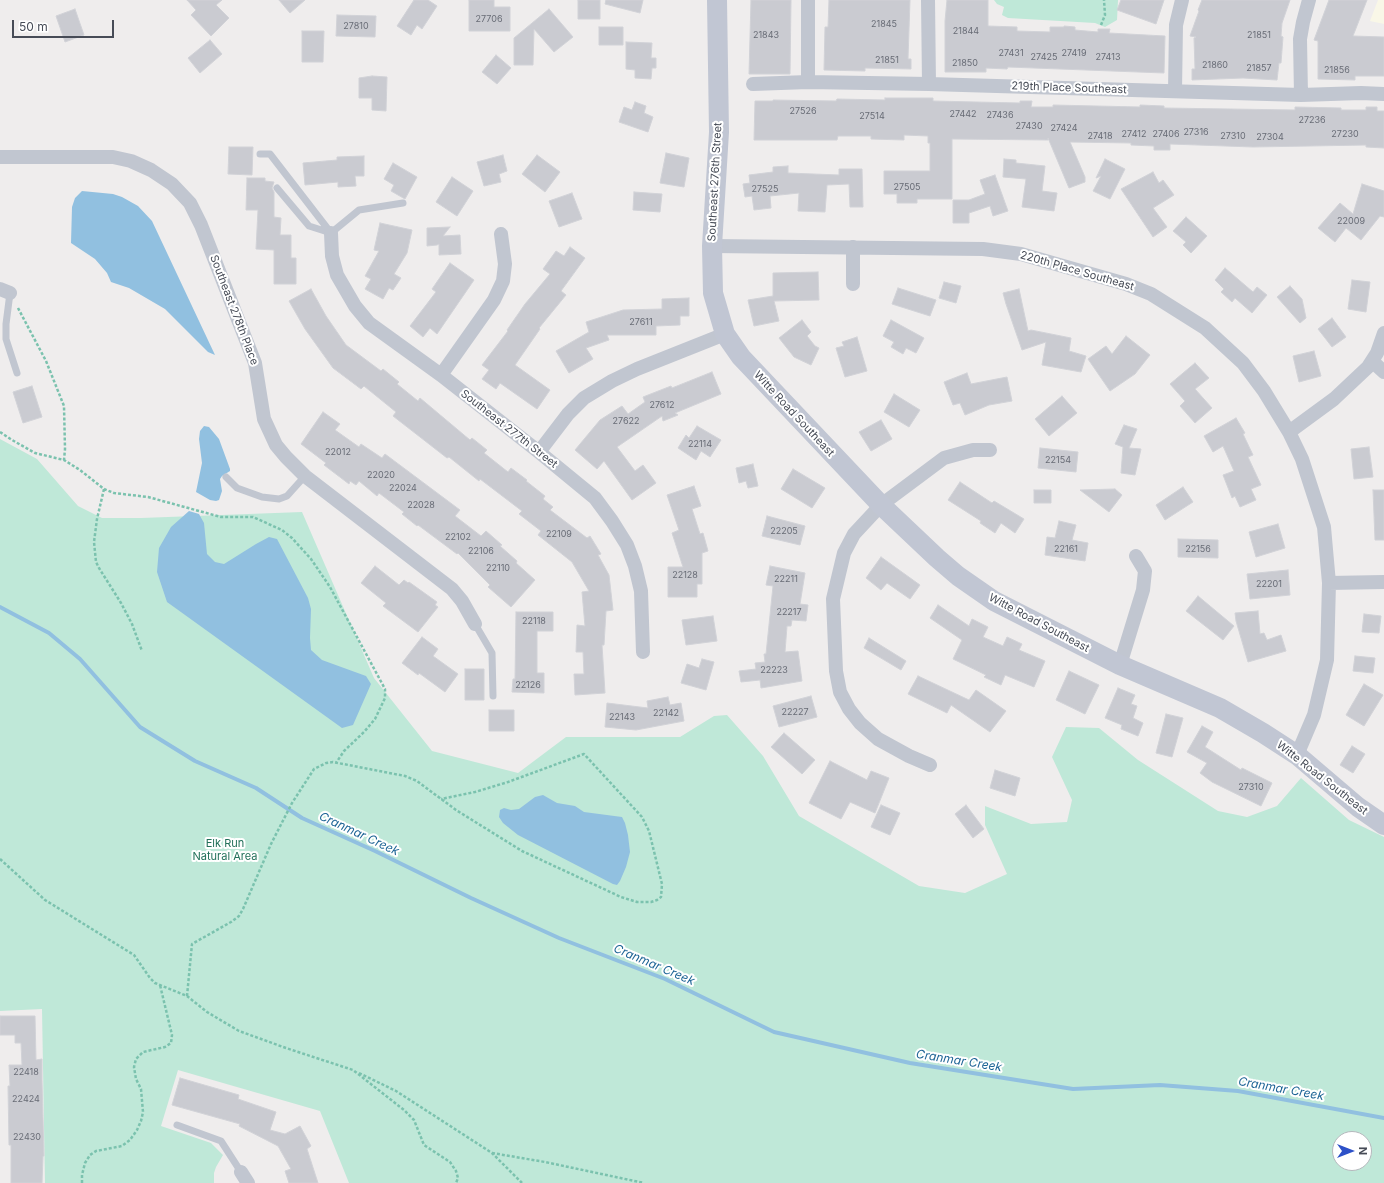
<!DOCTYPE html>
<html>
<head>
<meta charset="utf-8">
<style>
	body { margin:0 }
	#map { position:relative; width:1384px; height:1183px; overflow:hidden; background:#efeded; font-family:Inter,sans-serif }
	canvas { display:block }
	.north { position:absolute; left:1332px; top:1131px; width:40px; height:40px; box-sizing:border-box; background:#fff; border:1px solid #b5b7bc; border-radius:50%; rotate:90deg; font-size:11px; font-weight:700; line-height:16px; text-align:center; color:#474c57 }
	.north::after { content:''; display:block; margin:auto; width:14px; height:18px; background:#2d51c8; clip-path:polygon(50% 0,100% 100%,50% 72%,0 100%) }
	.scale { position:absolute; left:12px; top:20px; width:102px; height:18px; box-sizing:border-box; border:2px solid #474c57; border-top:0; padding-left:5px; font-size:12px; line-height:14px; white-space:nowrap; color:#474c57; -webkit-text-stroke:3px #fff; paint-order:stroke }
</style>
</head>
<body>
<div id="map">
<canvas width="1384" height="1183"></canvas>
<div class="north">N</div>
<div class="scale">50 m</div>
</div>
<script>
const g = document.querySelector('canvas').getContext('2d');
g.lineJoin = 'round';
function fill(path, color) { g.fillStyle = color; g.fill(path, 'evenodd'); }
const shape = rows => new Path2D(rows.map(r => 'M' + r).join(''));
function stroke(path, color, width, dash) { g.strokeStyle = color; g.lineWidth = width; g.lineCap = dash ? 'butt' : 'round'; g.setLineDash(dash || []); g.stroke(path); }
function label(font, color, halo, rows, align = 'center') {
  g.font = font + ' Inter,sans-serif'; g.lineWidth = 4; g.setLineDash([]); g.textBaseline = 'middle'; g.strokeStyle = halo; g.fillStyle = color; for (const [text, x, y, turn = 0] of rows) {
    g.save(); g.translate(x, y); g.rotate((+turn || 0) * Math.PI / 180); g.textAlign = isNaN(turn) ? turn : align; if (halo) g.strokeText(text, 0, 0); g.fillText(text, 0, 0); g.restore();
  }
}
const commercial = shape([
	[1378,0,1384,0,1384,24,1370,21]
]);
const green = shape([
	[994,0,1118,0,1117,20,1105,27,1095,23,1008,18,1002,15,1004,7,997,4],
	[0,439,37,459,78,506,102,518,141,518,302,512,374,678,432,751,518,773,566,737,680,737,714,716,727,715,763,756,799,816,919,886,965,893,1007,874,985,825,985,806,1031,824,1067,822,1072,800,1052,757,1066,727,1099,728,1138,760,1218,811,1247,817,1277,806,1301,778,1349,820,1384,837,1384,1183,349,1183,320,1111,178,1070,161,1126,211,1143,223,1155,216,1167,214,1173,214,1183,45,1183,42,1009,0,1011],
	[1340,1139,1364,1139,1364,1163,1340,1163]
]);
const water = shape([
	[82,191,113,194,122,197,138,206,152,221,215,355,208,352,165,309,129,288,111,282,107,273,95,259,71,243,72,207,75,198],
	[204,426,209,427,219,439,230,469,230,471,222,476,220,479,222,491,219,500,216,501,210,500,196,492,202,463,199,439,200,431],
	[189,511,199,514,204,523,207,554,215,562,224,564,256,544,269,537,277,539,308,598,311,609,310,638,311,650,322,660,366,676,371,684,353,725,342,728,167,602,157,572,159,548,171,527],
	[543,795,557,803,575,806,584,812,622,817,625,823,628,835,630,852,626,867,620,881,617,885,613,884,518,835,503,823,499,817,500,810,504,808,511,810,519,809,535,797]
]);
const stream = shape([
	[0,607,49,633,80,659,140,727,195,761,256,788,302,818,375,851,471,898,559,938,665,979,774,1032,910,1063,1073,1089,1160,1085,1238,1091,1384,1118]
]);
const building = shape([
	[187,0,222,0,216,5,229,18,211,36,191,15,196,10,187,0],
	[279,0,305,0,290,13,279,0],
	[414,0,428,0,437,6,422,29,417,25,411,35,397,26,414,0],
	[469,0,494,0,494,7,510,7,510,31,469,31,469,0],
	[578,0,600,0,600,19,578,19,578,0],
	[606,0,643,0,640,13,605,4,606,0],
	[751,0,791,0,790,74,749,74,751,0],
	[829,0,910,0,908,59,911,59,911,69,865,68,865,71,824,70,825,27,828,27,829,0],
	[947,0,988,0,988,26,1017,27,1017,31,1050,32,1050,27,1064,27,1064,26,1075,27,1075,30,1098,32,1098,29,1110,29,1109,33,1165,36,1164,73,1008,67,1007,69,986,68,986,72,945,72,945,21,947,0],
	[1121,0,1164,0,1156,24,1117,10,1121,0],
	[1202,0,1290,0,1282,23,1281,36,1283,37,1281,63,1279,63,1277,80,1243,78,1192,80,1192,69,1195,69,1194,38,1196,37,1190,36,1199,11,1198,10,1202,0],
	[1329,0,1367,0,1353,36,1384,37,1384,76,1355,76,1355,80,1318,79,1318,41,1314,40,1329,0],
	[75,9,84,35,65,42,56,16,75,9],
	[549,9,573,37,554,52,534,29,533,65,514,65,514,38,549,9],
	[337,15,376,16,375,37,336,36,337,15],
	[599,27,623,27,623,45,599,45,599,27],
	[302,31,324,31,323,62,302,62,302,31],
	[210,40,222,54,200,73,188,58,210,40],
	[626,42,652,43,651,58,656,58,656,68,652,68,651,79,635,78,635,70,626,69,626,42],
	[496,55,511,68,497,84,482,72,496,55],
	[372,76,387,77,386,111,372,110,372,98,359,98,359,78,372,76],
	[885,98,933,98,933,101,1020,103,1020,101,1032,101,1031,107,1053,107,1053,105,1140,107,1140,105,1164,106,1164,108,1295,110,1295,107,1341,108,1341,110,1366,110,1366,107,1377,107,1377,111,1384,111,1384,148,1366,147,1366,145,1253,147,1170,144,1170,150,1154,150,1154,146,1131,145,1131,143,1070,142,1085,177,1085,182,1069,188,1048,138,1048,140,953,139,952,139,952,199,917,199,917,203,897,203,897,194,884,194,884,171,930,171,930,143,928,143,928,136,904,135,904,140,871,139,871,136,838,136,837,140,754,140,755,101,773,101,773,100,836,101,837,99,885,100,885,98],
	[635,102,646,106,644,113,653,117,648,132,619,122,624,107,632,110,635,102],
	[229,147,253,147,252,175,228,174,229,147],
	[666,153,689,158,684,187,660,183,666,153],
	[503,155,507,171,499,174,501,182,484,186,477,162,503,155],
	[537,155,560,172,545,192,522,174,537,155],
	[364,156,364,176,355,176,356,186,338,187,338,182,305,185,303,163,337,160,337,157,364,156],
	[1004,159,1016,160,1016,163,1045,166,1042,191,1057,193,1054,211,1022,207,1026,179,1003,177,1004,159],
	[1105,159,1125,169,1110,199,1093,191,1101,176,1096,178,1105,159],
	[393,163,417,177,405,199,391,191,394,185,384,179,393,163],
	[788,166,788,173,839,175,839,169,862,169,863,207,850,207,849,184,827,185,825,212,798,211,799,193,770,196,771,208,754,210,752,196,745,197,743,184,750,183,749,175,773,172,773,167,788,166],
	[1153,172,1159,183,1163,180,1174,195,1153,208,1167,227,1153,237,1121,189,1153,172],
	[995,175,1008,211,993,216,990,206,969,213,969,223,953,223,953,200,969,200,985,194,980,180,995,175],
	[452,177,473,191,457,216,436,202,452,177],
	[247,178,265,178,265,181,274,182,272,188,274,192,274,217,281,218,280,235,291,235,291,258,296,258,296,284,274,284,274,250,256,249,258,210,246,210,247,178],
	[1362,184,1384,191,1384,217,1380,216,1361,240,1346,228,1335,242,1318,228,1340,203,1353,214,1362,184],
	[634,192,662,194,660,212,633,210,634,192],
	[572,193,582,219,559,227,549,201,572,193],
	[1186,217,1207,236,1191,253,1183,245,1186,242,1173,231,1186,217],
	[380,223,412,230,407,253,394,274,401,278,393,290,389,288,383,299,365,289,371,279,365,276,379,251,374,250,380,223],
	[450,227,443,236,460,235,461,254,439,255,439,244,437,245,427,246,427,228,450,227],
	[570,247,585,258,561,291,566,295,539,328,540,329,515,365,550,390,537,409,500,383,496,389,482,379,489,370,482,365,508,331,507,330,525,304,550,274,543,269,556,251,564,256,570,247],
	[450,263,474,280,437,334,430,328,423,337,410,326,436,292,432,289,450,263],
	[1225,268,1253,292,1257,287,1267,295,1252,313,1235,298,1232,302,1221,292,1224,289,1215,280,1225,268],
	[818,272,819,300,774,301,779,321,754,326,748,300,773,296,773,273,818,272],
	[1352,280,1370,282,1366,312,1348,309,1352,280],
	[944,282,961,286,956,303,939,298,944,282],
	[1290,286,1302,299,1306,318,1300,323,1277,297,1290,286],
	[898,288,936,300,930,316,892,304,898,288],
	[311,289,326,316,346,345,381,371,383,369,399,382,397,384,418,401,420,398,470,440,472,438,487,450,484,453,508,472,511,468,527,480,526,481,545,496,543,499,553,507,550,510,587,538,590,536,601,554,598,555,609,575,613,610,606,611,604,645,602,645,605,693,575,695,574,674,584,674,583,652,576,652,577,625,585,626,582,592,589,591,572,562,538,535,541,531,519,514,522,511,480,479,479,481,449,457,447,458,393,416,396,412,364,386,361,389,333,368,305,329,289,301,311,289],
	[1019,289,1028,331,1031,330,1071,338,1069,351,1086,356,1081,372,1042,365,1046,342,1022,350,1006,304,1003,293,1019,289],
	[689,298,689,316,680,316,680,325,656,326,656,335,607,335,609,340,586,348,593,359,569,373,556,351,589,332,586,322,623,310,662,309,662,299,689,298],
	[1332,318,1346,337,1332,347,1318,329,1332,318],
	[802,320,811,332,807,336,815,346,819,348,811,365,794,357,779,338,802,320],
	[891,320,924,338,916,353,906,348,903,354,891,347,894,342,883,336,891,320],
	[1126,336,1150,355,1135,374,1110,391,1088,359,1106,346,1112,354,1126,336],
	[857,337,867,371,845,377,836,348,844,346,842,342,857,337],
	[1314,351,1321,376,1299,382,1293,356,1314,351],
	[1195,363,1209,378,1195,389,1212,408,1195,423,1180,406,1185,401,1170,384,1195,363],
	[712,372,721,394,675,413,678,415,663,421,662,416,617,447,635,471,643,465,656,483,632,500,604,461,597,469,575,450,600,420,622,406,628,414,645,402,643,397,671,386,672,388,712,372],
	[967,373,971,384,1007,377,1012,401,989,405,965,415,960,403,953,405,944,382,967,373],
	[32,386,42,417,23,423,13,392,32,386],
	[894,394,920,410,909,427,884,412,894,394],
	[1062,396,1077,413,1049,436,1035,419,1062,396],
	[323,412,340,424,335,430,359,447,361,444,382,458,385,454,460,510,455,516,481,536,486,531,502,545,500,546,517,561,516,563,535,580,511,607,488,587,490,585,458,553,457,554,418,525,417,526,402,514,404,512,379,493,377,496,359,481,356,485,350,481,349,484,324,465,326,463,301,444,323,412],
	[1236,418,1245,433,1243,434,1253,455,1248,457,1261,485,1251,489,1256,500,1240,507,1235,496,1232,498,1223,475,1234,471,1223,446,1213,452,1204,436,1236,418],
	[881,420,892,439,871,451,859,432,881,420],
	[1124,425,1137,429,1129,448,1141,449,1135,475,1121,473,1123,447,1115,444,1124,425],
	[697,426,721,440,710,457,701,451,696,460,678,448,686,435,689,438,697,426],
	[1369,447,1373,477,1354,479,1351,449,1369,447],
	[1040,448,1078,452,1076,472,1038,468,1040,448],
	[753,464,758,486,748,488,746,481,739,483,736,468,753,464],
	[793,469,825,488,812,508,781,489,793,469],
	[960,482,992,503,994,501,1024,519,1015,533,1001,523,995,533,980,523,981,521,948,500,960,482],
	[694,486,701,506,692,509,700,534,703,533,708,551,702,553,702,584,697,584,697,597,668,597,668,567,683,567,672,533,679,530,667,495,694,486],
	[1183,487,1193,502,1165,520,1156,505,1183,487],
	[1115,489,1122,495,1109,512,1080,490,1115,489],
	[1034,490,1051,490,1051,503,1034,503,1034,490],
	[1373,490,1384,490,1384,540,1375,540,1373,490],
	[767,516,805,526,800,545,762,536,767,516],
	[1059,521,1076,525,1072,540,1088,543,1085,561,1045,555,1047,537,1055,538,1059,521],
	[1278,524,1285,548,1256,557,1249,532,1278,524],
	[1178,539,1218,540,1218,558,1178,557,1178,539],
	[881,557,920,585,910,599,887,583,881,590,866,578,881,557],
	[375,566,399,585,404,580,408,583,409,582,437,602,435,605,438,607,418,632,383,606,386,603,361,583,375,566],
	[770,566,805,573,800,604,808,605,806,621,792,620,791,626,787,626,785,652,798,651,802,681,761,688,760,680,741,682,739,671,756,669,755,663,765,662,764,654,766,654,773,586,766,585,770,566],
	[1288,570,1290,595,1250,599,1247,574,1288,570],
	[1198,596,1234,626,1223,640,1186,611,1198,596],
	[938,605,969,626,972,619,988,627,983,637,1003,646,1007,637,1022,644,1019,650,1045,661,1034,687,1005,675,1001,685,984,677,986,675,953,659,962,640,930,618,938,605],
	[1258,611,1260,634,1264,633,1267,640,1281,635,1286,651,1248,662,1236,621,1235,613,1258,611],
	[516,612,553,612,553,631,537,631,537,673,544,673,544,693,512,692,513,679,515,679,516,612],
	[1364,614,1381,616,1379,633,1362,632,1364,614],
	[713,616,717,641,686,645,682,620,713,616],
	[422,637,438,649,433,656,458,674,445,692,419,673,418,675,402,663,422,637],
	[869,638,906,661,901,670,864,648,869,638],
	[1355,656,1375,658,1373,673,1353,671,1355,656],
	[702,659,714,662,706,690,681,683,687,664,699,668,702,659],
	[465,669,484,669,484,700,465,700,465,669],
	[1069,671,1099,685,1085,714,1056,700,1069,671],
	[918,676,969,700,976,690,1006,711,990,732,951,705,947,713,908,694,918,676],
	[1364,684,1383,695,1364,726,1346,715,1364,684],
	[1118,688,1135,695,1131,704,1137,706,1133,718,1143,723,1138,736,1121,729,1122,725,1105,718,1118,688],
	[811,696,817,717,779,727,773,706,811,696],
	[668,697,670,705,681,703,684,721,636,730,605,727,607,703,648,708,647,701,668,697],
	[489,710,514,710,514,731,489,731,489,710],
	[1166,714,1183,718,1172,757,1156,753,1166,714],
	[1202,726,1213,732,1205,747,1241,770,1242,768,1272,783,1261,806,1212,782,1200,773,1207,763,1187,752,1202,726],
	[784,733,815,760,802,774,771,747,784,733],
	[1352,746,1365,754,1353,773,1340,765,1352,746],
	[830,761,867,780,871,771,889,778,875,813,850,802,841,819,809,803,830,761],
	[995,770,1020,778,1015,796,990,788,995,770],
	[881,805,900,813,890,835,871,827,881,805],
	[966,805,984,829,973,838,955,814,966,805],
	[0,1016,35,1016,36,1060,42,1059,42,1080,44,1156,43,1156,42,1183,11,1183,11,1145,9,1145,8,1086,10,1086,9,1065,22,1065,21,1043,15,1043,15,1035,0,1035,0,1016],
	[180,1078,239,1095,238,1099,276,1112,270,1130,285,1134,300,1126,311,1146,307,1149,318,1183,289,1183,285,1171,291,1169,278,1146,239,1126,240,1124,172,1105,180,1078]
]);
const path = shape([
	[1101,25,1105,15,1104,0],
	[18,308,46,361,64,406,65,449,64,460],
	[0,432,12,440,35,453,64,460,80,470,104,489,114,493,148,497,221,517,253,517,282,530,292,538,311,559,330,587,385,689,385,698,375,719,364,732,344,751,336,763],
	[104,489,97,519,94,542,96,562,99,568,121,603,132,624,142,651],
	[0,859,45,900,134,955,150,978,155,983,187,996,207,1012,239,1031,286,1048,353,1070,404,1110,414,1120,424,1145,450,1162,456,1171,458,1178,456,1183],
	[187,996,192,944,231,922,239,916,243,909,271,844,292,803,314,769,326,763,333,762,405,776,417,781,456,810,522,851,621,897,637,902,651,902,657,900,661,897,662,884,649,831,642,817,584,754,508,782,475,792,441,799],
	[359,1073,396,1091,492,1153,522,1183],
	[492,1153,545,1162,644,1183],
	[82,1183,82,1175,85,1163,90,1155,96,1151,122,1146,130,1140,137,1130,141,1121,143,1112,141,1089,136,1079,134,1067,136,1059,143,1052,165,1047,171,1043,172,1035,160,985]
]);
const lane = shape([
	[260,154,270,154,331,233],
	[277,188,309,226,331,233,359,210,403,203],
	[10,293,6,324,6,339,17,373],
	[226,477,237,488,262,497,279,499,287,496,305,476],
	[475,624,492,653,493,696],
	[177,1125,221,1141,241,1172]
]);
const street = shape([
	[808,0,808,82],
	[928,0,929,84],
	[753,84,808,82,929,84,1301,95,1361,93,1384,94],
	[1175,91,1176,25,1182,0],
	[1301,95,1300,39,1303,22,1309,0],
	[0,157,113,157,131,161,151,170,172,184,190,203,201,225,255,363,264,419,276,445,286,457,305,476,452,589,462,601,475,624],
	[331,233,332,256,337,275,355,306,369,323,441,375,539,452,595,498,612,521,627,545,635,566,641,591,643,652],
	[712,246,983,249,1021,254,1126,284,1151,294,1205,328,1243,363,1264,391,1289,432,1302,459,1324,527,1329,583,1327,660,1314,715,1297,755],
	[853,247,853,284],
	[0,289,10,293],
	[1372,361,1384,372],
	[441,375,494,300,503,281,505,264,501,234],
	[1289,432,1334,399,1368,367,1377,353,1384,333],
	[539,452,568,414,584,398,612,381,637,369,725,334],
	[1329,583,1384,582],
	[1120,665,1143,590,1145,571,1136,556],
	[930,765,909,756,878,739,860,723,849,709,840,692,836,671,833,599,844,553,854,534,881,505,944,458,973,450,990,450],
	[241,1172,248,1183]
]);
const secondary = shape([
	[717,0,719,132,712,246,713,293,725,334,741,357,881,505,937,558,958,576,994,601,1120,665,1220,708,1263,733,1297,755,1358,807,1384,825]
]);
const numberNames = [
	["27706",489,19],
	["21845",884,24],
	["27810",356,26],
	["21844",966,31],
	["21843",766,35],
	["21851",1259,35],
	["27431",1011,53],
	["27419",1074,53],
	["27425",1044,57],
	["27413",1108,57],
	["21851",887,60],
	["21850",965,63],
	["21860",1215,65],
	["21857",1259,68],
	["21856",1337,70],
	["27526",803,111],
	["27442",963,114],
	["27436",1000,115],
	["27514",872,116],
	["27236",1312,120],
	["27430",1029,126],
	["27424",1064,128],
	["27316",1196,132],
	["27412",1134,134],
	["27406",1166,134],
	["27230",1345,134],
	["27418",1100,136],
	["27310",1233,136],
	["27304",1270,137],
	["27505",907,187],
	["27525",765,189],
	["22009",1351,221],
	["27611",641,322],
	["27612",662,405],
	["27622",626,421],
	["22114",700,444],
	["22012",338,452],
	["22154",1058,460],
	["22020",381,475],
	["22024",403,488],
	["22028",421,505],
	["22205",784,531],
	["22109",559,534],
	["22102",458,537],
	["22161",1066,549],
	["22156",1198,549],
	["22106",481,551],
	["22110",498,568],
	["22128",685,575],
	["22211",786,579],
	["22201",1269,584],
	["22217",789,612],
	["22118",534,621],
	["22223",774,670],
	["22126",528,685],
	["22227",795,712],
	["22142",666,713],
	["22143",622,717],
	["27310",1251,787],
	["22418",26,1072],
	["22424",26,1099],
	["22430",27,1137]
];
const streetNames = [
	["219th Place Southeast",1069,88,2],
	["Southeast 276th Street",715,182,-87],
	["220th Place Southeast",1077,271,16],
	["Southeast 278th Place",234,310,69],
	["Witte Road Southeast",794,414,47],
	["Southeast 277th Street",509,429,38],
	["Witte Road Southeast",1039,623,28],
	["Witte Road Southeast",1322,778,38]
];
const parkNames = [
	["Elk Run",225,844],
	["Natural Area",225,857]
];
const waterNames = [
	["Cranmar Creek",359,834,25],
	["Cranmar Creek",654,965,23],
	["Cranmar Creek",959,1061,9],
	["Cranmar Creek",1281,1089,10]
];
fill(commercial, '#f9f7e7');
fill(green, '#bfe8d8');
fill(water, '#91c0e0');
stroke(stream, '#91c0e0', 4);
fill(building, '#cacbd1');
stroke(building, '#d1d2d7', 1);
stroke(path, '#7bc2ae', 2.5, [3, 2]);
stroke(lane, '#c1c6d0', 7);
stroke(street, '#c1c6d0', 14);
stroke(secondary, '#c1c6d3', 20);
label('9px', '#686c76', null, numberNames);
label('11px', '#474c57', '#fff', streetNames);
label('11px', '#217059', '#fff', parkNames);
label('italic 12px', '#1c6395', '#fff', waterNames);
</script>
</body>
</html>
